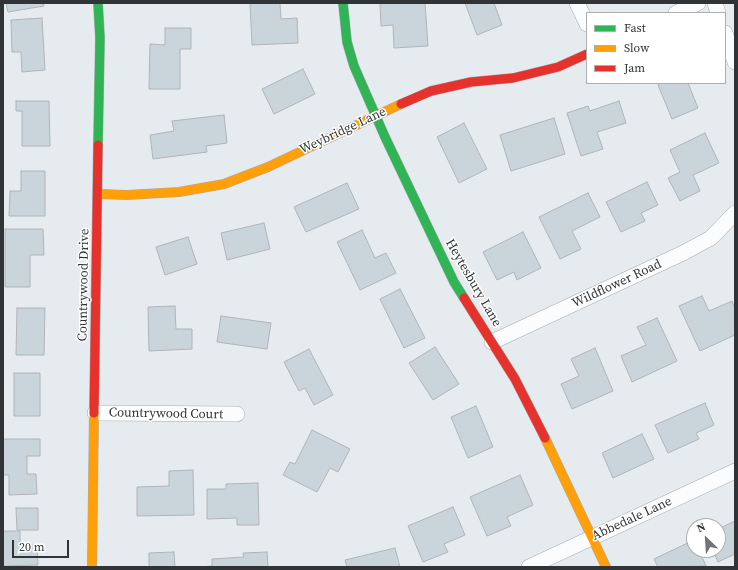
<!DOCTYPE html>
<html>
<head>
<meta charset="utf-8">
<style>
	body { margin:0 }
	#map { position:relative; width:738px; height:570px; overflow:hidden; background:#e6ebef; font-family:"Source Serif 4",serif }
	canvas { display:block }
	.frame { position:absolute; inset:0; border:4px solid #303436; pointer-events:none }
	.legend { position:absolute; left:586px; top:12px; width:140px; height:72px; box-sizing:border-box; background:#fff; border:1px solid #acaeaf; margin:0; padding:5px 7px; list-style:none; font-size:12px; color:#303436 }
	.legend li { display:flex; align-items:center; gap:8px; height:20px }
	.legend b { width:20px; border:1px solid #acaeaf }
	.north { position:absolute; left:686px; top:518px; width:40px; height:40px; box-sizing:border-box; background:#fff; border:1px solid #acaeaf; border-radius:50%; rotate:335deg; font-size:11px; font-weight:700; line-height:16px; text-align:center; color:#303436 }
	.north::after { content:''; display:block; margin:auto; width:14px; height:18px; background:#707477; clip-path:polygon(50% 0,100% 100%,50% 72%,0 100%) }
	.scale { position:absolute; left:12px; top:540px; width:57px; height:18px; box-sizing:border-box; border:2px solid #303436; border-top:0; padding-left:5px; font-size:12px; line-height:14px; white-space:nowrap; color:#303436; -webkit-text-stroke:3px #fff; paint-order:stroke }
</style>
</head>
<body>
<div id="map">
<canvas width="738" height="570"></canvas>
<div class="frame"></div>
<ul class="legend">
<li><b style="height:5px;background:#30b455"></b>Fast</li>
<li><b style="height:5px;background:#ff9f0a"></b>Slow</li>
<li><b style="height:5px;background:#e5322d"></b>Jam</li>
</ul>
<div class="north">N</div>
<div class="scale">20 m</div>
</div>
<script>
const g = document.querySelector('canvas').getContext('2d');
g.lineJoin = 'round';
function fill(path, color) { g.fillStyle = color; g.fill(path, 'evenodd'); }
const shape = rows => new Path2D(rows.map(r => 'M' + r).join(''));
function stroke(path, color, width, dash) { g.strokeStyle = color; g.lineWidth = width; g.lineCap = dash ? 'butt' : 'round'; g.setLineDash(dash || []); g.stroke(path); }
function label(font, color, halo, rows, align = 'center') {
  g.font = font + ' "Source Serif 4",serif'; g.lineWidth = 3; g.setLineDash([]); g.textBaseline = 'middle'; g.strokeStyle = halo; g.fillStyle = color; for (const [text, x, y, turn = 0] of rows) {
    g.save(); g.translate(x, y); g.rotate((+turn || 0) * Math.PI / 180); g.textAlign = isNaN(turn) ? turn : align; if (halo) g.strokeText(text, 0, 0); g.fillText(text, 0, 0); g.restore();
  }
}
const building = shape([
	[6,3,43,3,44,6,8,12,6,3],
	[250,3,280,3,281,19,297,18,298,43,252,45,250,3],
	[380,3,425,3,428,46,394,48,393,25,381,26,380,3],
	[465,3,494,3,502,25,477,35,465,3],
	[42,18,45,70,22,72,21,52,12,52,11,20,42,18],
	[165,28,191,28,191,49,180,49,180,89,149,89,150,44,165,45,165,28],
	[303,69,315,94,274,114,262,89,303,69],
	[661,83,688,83,698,108,672,119,658,85,661,83],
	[16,101,49,101,50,146,22,146,22,111,16,111,16,101],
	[619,101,626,123,597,132,603,149,581,156,567,113,588,106,590,111,619,101],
	[224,115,227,143,206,146,207,152,153,159,150,135,174,131,172,121,224,115],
	[554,118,565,154,511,171,500,135,554,118],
	[464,123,487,169,459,183,437,137,464,123],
	[705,133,719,163,693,175,700,191,680,201,668,178,680,172,670,150,705,133],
	[21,171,45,171,45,216,9,216,10,191,21,191,21,171],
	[647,182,658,205,641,213,645,221,621,232,606,202,647,182],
	[347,183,359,209,306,232,294,207,347,183],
	[588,193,600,217,572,231,581,249,560,259,539,217,588,193],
	[264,223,270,249,227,260,221,233,264,223],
	[5,229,43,229,44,255,30,255,30,287,5,287,5,229],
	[362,230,375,258,386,253,396,273,360,290,337,242,362,230],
	[523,232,541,268,517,280,514,272,497,280,483,252,523,232],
	[188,237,197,264,165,275,156,247,188,237],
	[400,289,425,338,404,348,380,299,400,289],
	[702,296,709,311,732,301,735,309,735,335,700,351,679,306,702,296],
	[175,306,176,329,192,329,192,349,149,351,148,307,175,306],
	[17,308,45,308,44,355,16,355,17,308],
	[221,316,271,323,267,349,217,342,221,316],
	[657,318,677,361,632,382,621,356,646,345,637,327,657,318],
	[435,347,459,384,433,400,409,363,435,347],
	[595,348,613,391,572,409,561,384,579,376,571,359,595,348],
	[309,349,333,395,314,405,305,388,299,391,284,362,309,349],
	[14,373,40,373,40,416,14,416,14,373],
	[705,403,714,425,696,433,699,439,668,453,655,425,705,403],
	[476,406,493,447,468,458,451,417,476,406],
	[312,430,350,449,338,472,330,468,317,492,283,475,290,462,295,464,312,430],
	[642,434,654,459,613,478,602,453,642,434],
	[3,439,40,439,40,456,27,456,27,474,36,474,37,494,9,495,9,475,3,475,3,439],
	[193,470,194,515,137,516,137,487,169,486,169,471,193,470],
	[520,475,533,505,507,517,511,526,487,536,470,497,520,475],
	[258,483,259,525,237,525,237,518,207,519,207,489,226,489,226,484,258,483],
	[453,507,465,535,444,544,448,552,423,562,408,526,453,507],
	[16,508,38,508,38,530,17,530,16,508],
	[735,521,735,554,718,562,713,550,718,550,718,529,735,521],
	[3,531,20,531,20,545,37,545,38,565,3,566,3,531],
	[694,540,694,550,699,550,706,566,658,567,654,559,694,540],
	[395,548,400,567,347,567,345,560,395,548],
	[174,552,175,567,149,567,149,553,174,552],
	[267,552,268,567,199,567,212,566,212,559,244,557,243,553,267,552]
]);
const street = shape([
	[577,3,587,24],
	[715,3,718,13],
	[676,13,698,3],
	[725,33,735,62],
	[492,342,683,253,711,238,735,213],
	[95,413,237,414],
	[529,567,735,471]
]);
const fast = shape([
	[98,3,100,38,98,145],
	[343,3,347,42,354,66,385,137,454,282,464,298]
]);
const slow = shape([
	[98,194,127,195,179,192,224,184,268,167,401,104],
	[545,438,606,567],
	[92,567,94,413]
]);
const jam = shape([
	[401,104,431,91,471,82,513,78,558,67,587,54],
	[464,298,515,379,545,438],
	[94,413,98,145]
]);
const streetNames = [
	["Weybridge Lane",343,131,-25],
	["Heytesbury Lane",473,283,60],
	["Wildflower Road",617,284,-25],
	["Countrywood Drive",84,285,-89],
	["Countrywood Court",166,414,1],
	["Abbedale Lane",632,519,-25]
];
fill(building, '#cad5db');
stroke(building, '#b0b4b7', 1);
stroke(street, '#a8acaf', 16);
stroke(fast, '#a8acaf', 10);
stroke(slow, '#a8acaf', 10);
stroke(jam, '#a8acaf', 10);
stroke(street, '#fbfcfd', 15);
stroke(fast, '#30b455', 9);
stroke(slow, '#ff9f0a', 9);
stroke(jam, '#e5322d', 9);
label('13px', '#303436', '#fff', streetNames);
</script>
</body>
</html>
